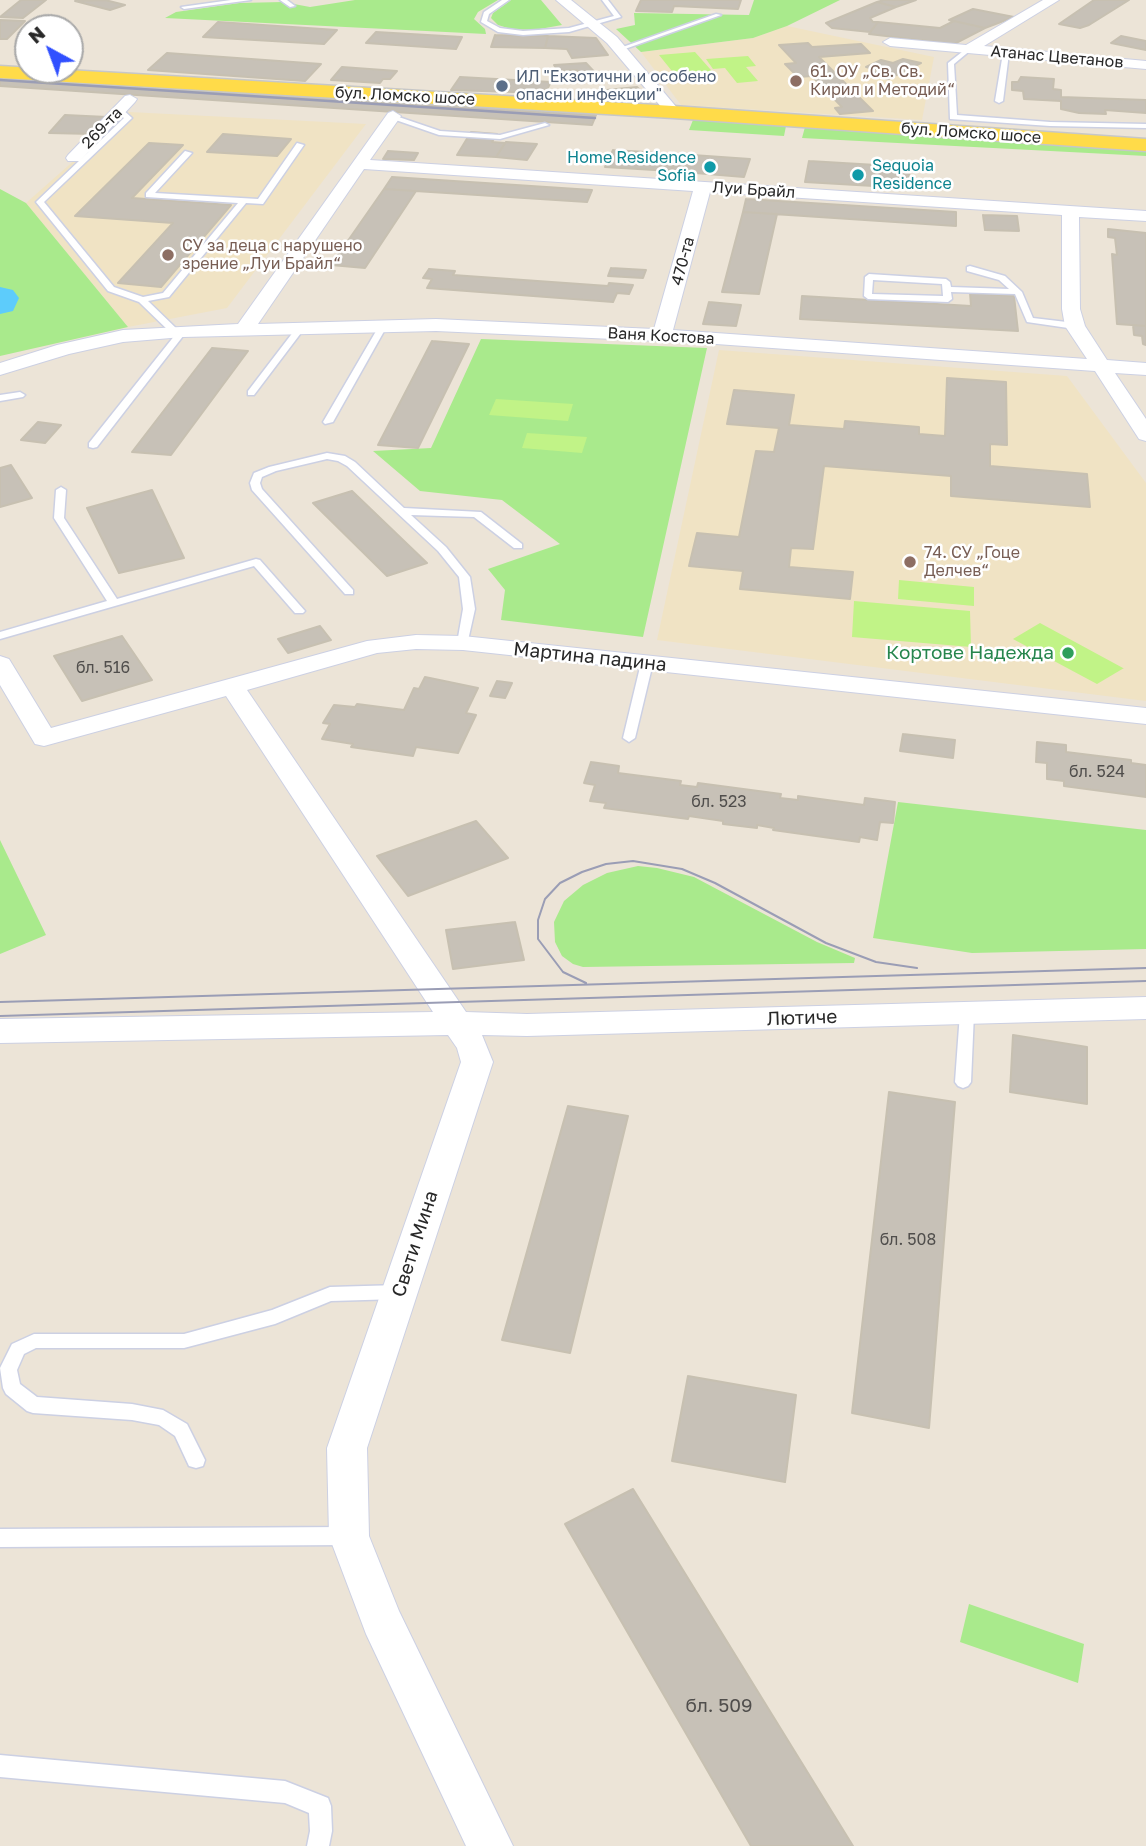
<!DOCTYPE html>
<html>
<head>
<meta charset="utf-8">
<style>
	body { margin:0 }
	#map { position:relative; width:1146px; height:1846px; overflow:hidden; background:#ece4d7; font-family:"Golos Text",sans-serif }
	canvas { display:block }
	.north { position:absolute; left:14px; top:14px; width:70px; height:70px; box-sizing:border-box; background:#fff; border:2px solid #a9a9a9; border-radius:50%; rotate:319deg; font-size:19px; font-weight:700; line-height:28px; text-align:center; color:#282828 }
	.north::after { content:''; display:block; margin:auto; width:24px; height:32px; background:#3150ff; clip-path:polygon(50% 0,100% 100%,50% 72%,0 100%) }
</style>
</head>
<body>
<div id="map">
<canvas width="1146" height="1846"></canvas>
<div class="north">N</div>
</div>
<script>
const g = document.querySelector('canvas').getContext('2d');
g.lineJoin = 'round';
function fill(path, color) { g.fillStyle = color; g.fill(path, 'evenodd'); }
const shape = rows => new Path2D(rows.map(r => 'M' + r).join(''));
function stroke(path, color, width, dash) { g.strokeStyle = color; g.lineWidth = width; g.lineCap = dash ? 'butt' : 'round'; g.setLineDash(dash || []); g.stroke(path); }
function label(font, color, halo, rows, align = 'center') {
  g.font = font + ' "Golos Text",sans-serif'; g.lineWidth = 5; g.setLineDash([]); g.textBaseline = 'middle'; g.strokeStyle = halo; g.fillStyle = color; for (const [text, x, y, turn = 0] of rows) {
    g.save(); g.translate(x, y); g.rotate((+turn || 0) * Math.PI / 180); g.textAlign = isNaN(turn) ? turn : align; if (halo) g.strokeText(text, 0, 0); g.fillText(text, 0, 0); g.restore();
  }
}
const education = shape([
	[787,26,934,57,922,120,681,105,641,52,753,38],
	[129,112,366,124,227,308,128,327,26,203],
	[719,350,1067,376,1146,483,1146,701,657,640]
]);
const green = shape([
	[355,0,498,0,478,12,474,19,485,29,486,34,165,18,176,12,239,3,283,2,310,7],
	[511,0,541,0,562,25,534,30,511,29,498,25,491,18,493,13],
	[754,0,840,0,787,26,753,38,641,52,616,29,635,25,634,13,749,15],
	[693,120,786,126,784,136,689,130],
	[805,127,1146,151,1146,156,802,138],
	[0,189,26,203,128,327,0,356],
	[481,339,707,348,643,637,501,620,505,590,488,569,560,544,502,500,420,491,373,451,431,448],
	[898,802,1146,830,1146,949,972,953,873,938],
	[0,840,46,935,0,954],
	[638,866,657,868,694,877,817,942,855,958,854,963,583,967,573,964,562,956,555,942,554,922,564,901,583,885,607,873],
	[969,1604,1084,1644,1078,1683,960,1642]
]);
const pitch = shape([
	[695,52,718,78,680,81,659,55],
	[748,56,756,66,746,67,758,81,737,83,725,68,713,69,706,59],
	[496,399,573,404,568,421,489,415],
	[527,433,587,437,582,453,522,448],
	[899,580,974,587,974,606,898,599],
	[854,601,970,611,971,647,852,637],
	[1040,623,1123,668,1124,668,1097,684,1013,639]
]);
const river = shape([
	[0,287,13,290,19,298,13,311,0,314,0,287]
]);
const building = shape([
	[21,0,46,0,23,18,0,17,21,0],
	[105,0,125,5,110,10,75,1,105,0],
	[641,0,741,0,738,9,674,6,672,12,636,11,641,0],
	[884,0,916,0,896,7,877,2,884,0],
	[1094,0,1129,0,1089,25,1080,28,1059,24,1094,0],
	[877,2,896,7,870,18,873,22,878,22,870,32,832,28,826,23,877,2],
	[973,9,1014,17,985,28,949,20,973,9],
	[0,20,25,21,7,39,0,39,0,20],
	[954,21,985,28,954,44,869,34,878,22,940,28,954,21],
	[218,22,337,30,324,44,203,37,218,22],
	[376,32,462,37,456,49,366,43,376,32],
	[495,35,548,36,545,48,491,47,495,35],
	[548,36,596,38,608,55,572,58,567,49,545,48,548,36],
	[1121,36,1146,41,1146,50,1111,43,1121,36],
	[808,43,812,47,861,44,870,53,819,57,873,111,840,114,835,108,842,107,812,76,798,77,785,64,796,63,779,45,808,43],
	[167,53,321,64,305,81,148,70,167,53],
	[903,59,921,63,888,79,870,74,879,70,866,67,881,60,893,63,903,59],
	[586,63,601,79,584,80,577,70,558,71,554,65,586,63],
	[342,67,397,71,390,79,383,79,380,83,331,80,342,67],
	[460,77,551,82,545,93,451,90,460,77],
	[1021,77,1054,79,1053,89,1061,90,1061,97,1146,100,1146,113,1105,110,1106,114,1079,113,1061,109,1061,101,1024,99,1023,91,1012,90,1012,82,1018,82,1021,77],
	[0,78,596,115,592,125,0,86,0,78],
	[637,87,649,99,583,97,586,92,637,87],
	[65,115,107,117,94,134,49,133,65,115],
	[471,132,497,134,492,142,505,143,496,157,457,155,471,132],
	[223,134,291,139,277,156,207,152,223,134],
	[506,142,537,144,527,160,496,157,506,142],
	[149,143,183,145,132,198,231,205,161,287,118,283,173,223,75,216,149,143],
	[613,150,678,154,671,171,605,167,613,150],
	[388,151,418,153,414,160,383,159,388,151],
	[678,154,750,159,744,177,671,171,678,154],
	[809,161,910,167,908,188,805,182,809,161],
	[392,177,516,185,592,190,587,202,384,189,392,177],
	[384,189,416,191,365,268,331,265,384,189],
	[746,199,956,212,956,226,743,212,746,199],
	[743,212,777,214,759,294,722,292,743,212],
	[983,215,1017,216,1019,231,985,230,983,215],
	[1108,229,1146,233,1146,326,1117,324,1112,254,1117,255,1115,238,1108,237,1108,229],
	[611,268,646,270,643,278,608,276,611,268],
	[429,269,455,271,453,275,608,286,609,283,633,285,629,294,617,293,613,302,427,288,432,279,423,278,429,269],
	[970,293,1014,296,1018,331,800,319,802,296,971,306,970,293],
	[709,302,741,305,736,326,703,324,709,302],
	[1133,325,1146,326,1146,345,1143,344,1142,336,1134,335,1133,325],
	[432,341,469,344,418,448,378,445,432,341],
	[212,348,248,351,171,455,132,452,212,348],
	[947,378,1006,382,1007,445,990,444,990,466,1087,474,1090,507,951,496,951,476,824,466,813,549,791,548,789,567,853,572,850,599,740,589,743,571,689,566,697,533,739,537,756,451,774,452,779,428,727,424,734,390,794,395,789,425,844,429,845,421,919,427,919,434,945,436,947,378],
	[38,422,61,425,45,443,21,440,38,422],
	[11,465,32,498,0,507,0,468,11,465],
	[152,490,184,558,119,573,87,508,152,490],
	[352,491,427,563,387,576,313,503,352,491],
	[320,626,331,640,288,653,278,639,320,626],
	[122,636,152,680,82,701,54,656,122,636],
	[425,677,478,688,466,713,476,715,458,753,416,747,413,756,351,747,353,744,322,739,330,724,323,723,334,705,355,707,357,704,404,710,414,688,419,689,425,677],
	[497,681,512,683,505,698,490,696,497,681],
	[903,734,955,740,953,758,900,751,903,734],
	[1037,742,1066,745,1066,752,1131,760,1131,763,1146,765,1146,797,1064,786,1064,781,1047,779,1047,763,1036,762,1037,742],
	[591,762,619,766,618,773,681,781,680,785,697,787,698,783,781,794,780,798,798,800,798,796,864,805,865,798,895,802,893,823,880,822,877,840,860,837,859,842,773,830,774,828,757,825,757,828,723,824,723,821,689,816,688,819,604,808,606,803,590,801,595,785,584,783,591,762],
	[476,821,508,858,408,896,377,856,476,821],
	[515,922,524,960,453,969,446,930,515,922],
	[1013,1035,1087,1047,1087,1104,1010,1092,1013,1035],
	[889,1092,955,1102,929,1428,852,1413,889,1092],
	[568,1106,628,1116,570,1353,502,1340,568,1106],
	[688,1376,796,1395,785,1482,672,1461,688,1376],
	[633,1489,853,1846,751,1846,565,1524,633,1489]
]);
const service = shape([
	[231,0,251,0,184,9,181,7,231,0],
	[280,0,287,0,295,6,290,7,280,0],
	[502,0,509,0,489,14,487,21,500,28,523,31,569,28,614,16,602,0,608,0,621,17,569,32,523,35,498,32,481,22,484,12,502,0],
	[716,14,721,15,622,50,617,49,716,14],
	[967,48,972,49,954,64,957,115,1050,122,1146,124,1146,128,1050,126,950,119,948,63,967,48],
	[1006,51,1009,53,1003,101,999,103,995,101,1003,53,1006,51],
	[115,108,121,108,132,118,44,202,114,287,143,297,163,293,238,203,146,197,146,193,185,151,192,153,155,193,258,199,297,143,304,145,263,204,246,203,169,297,148,301,179,331,183,328,187,331,97,447,93,448,89,447,89,443,175,335,172,334,139,302,108,291,36,202,124,118,115,112,115,108],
	[390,114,440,131,500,135,545,123,549,125,500,139,439,135,390,118,390,114],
	[970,266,1005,276,1022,292,1033,318,1075,323,1079,326,1075,329,1027,322,1015,294,951,292,952,299,948,302,868,299,864,296,865,277,869,274,946,279,950,282,951,287,1009,289,999,280,967,271,967,267,970,266],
	[873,280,942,284,943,296,872,294,873,280],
	[383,323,387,326,333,422,325,424,323,422,379,326,383,323],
	[297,327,304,329,254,395,248,395,248,391,297,327],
	[20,392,25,395,23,397,0,401,0,395,20,392],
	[327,453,345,456,355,462,404,508,481,512,522,544,522,548,514,548,474,517,411,515,446,547,470,577,475,609,467,645,463,646,457,643,463,609,459,577,438,551,347,466,338,461,327,459,276,471,262,477,260,483,262,489,353,590,353,594,345,594,252,490,250,483,254,473,269,467,327,453],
	[61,487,66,490,64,518,117,599,256,559,260,560,305,611,303,613,295,613,254,566,0,639,0,632,107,601,54,518,56,490,61,487],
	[647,659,653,663,635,738,629,742,623,738,641,663,647,659],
	[967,1008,972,1009,974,1013,971,1082,968,1086,963,1088,958,1086,955,1082,960,1013,962,1009,967,1008],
	[399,1285,405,1287,408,1292,405,1297,399,1299,331,1301,275,1324,184,1348,36,1348,24,1354,17,1370,20,1384,37,1397,132,1404,163,1410,187,1424,205,1460,203,1466,196,1468,189,1466,175,1436,159,1425,132,1420,33,1413,27,1411,6,1394,3,1388,0,1368,12,1344,34,1334,184,1334,272,1310,330,1287,399,1285],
	[347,1527,354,1530,357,1536,354,1542,347,1545,0,1547,0,1529,347,1527],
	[0,1755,285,1781,328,1798,331,1806,332,1831,329,1846,307,1846,310,1831,309,1813,285,1803,0,1777,0,1755]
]);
const minor = shape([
	[556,0,571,0,617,37,678,109,681,112,678,115,668,115,607,43,556,0],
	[1043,0,1059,0,984,46,1146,61,1146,69,890,46,883,42,890,38,966,45,1043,0],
	[130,95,137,99,135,102,80,161,68,161,66,158,68,155,125,96,130,95],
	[393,111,401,116,370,160,1146,211,1146,221,1079,217,1080,309,1085,326,1107,360,1146,363,1146,375,1115,373,1146,419,1146,441,1139,439,1095,371,702,343,436,331,183,337,123,342,69,354,0,375,0,363,57,345,123,330,238,324,388,113,393,111],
	[364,169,693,191,654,329,436,319,258,324,364,169],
	[710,192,1062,215,1062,309,1065,326,1087,359,673,330,710,192],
	[416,635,463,636,1146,708,1146,724,463,650,416,649,377,653,247,690,466,1012,527,1014,1146,997,1146,1019,527,1036,482,1035,493,1062,367,1448,369,1536,399,1611,513,1846,466,1846,366,1634,329,1536,327,1448,461,1062,457,1048,448,1035,0,1043,0,1019,433,1012,226,696,44,746,35,744,0,685,0,656,9,659,51,728,367,641,416,635]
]);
const primary = shape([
	[0,66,673,106,1146,139,1146,151,673,118,0,78,0,66]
]);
const tram = shape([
	[586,983,563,972,538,939,538,920,545,899,560,883,582,872,606,864,633,861,682,869,715,883,826,943,876,962,917,968],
	[0,1002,1146,968],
	[0,1016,1146,981]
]);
const rail = shape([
	[0,80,595,118]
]);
const markers = [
	[796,81,7,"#8d6e63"],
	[502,86,7,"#5c6f8a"],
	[710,167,7,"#0f9aa8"],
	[858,175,7,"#0f9aa8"],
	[168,255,7,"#8d6e63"],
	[910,562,7,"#8d6e63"],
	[1068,653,7,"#2e9e5b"]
];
const farStreetnames = [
	["Атанас Цветанов",1057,57,5],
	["бул. Ломско шосе",405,96,3],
	["269-та",102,128,-46],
	["бул. Ломско шосе",971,133,4],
	["Луи Брайл",754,190,4],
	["470-та",683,261,-75],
	["Ваня Костова",661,336,3]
];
const farEducationnames = [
	["61. ОУ „Св. Св.",810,72],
	["Кирил и Методий“",810,90],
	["СУ за деца с нарушено",182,246],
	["зрение „Луи Брайл“",182,264],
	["74. СУ „Гоце",924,553],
	["Делчев“",924,571]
];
const farServicenames = [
	["ИЛ \"Екзотични и особено",516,77],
	["опасни инфекции\"",516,95]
];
const farCulturenames = [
	["Home Residence",696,158],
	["Sofia",696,176],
	["Sequoia",872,166,"left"],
	["Residence",872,184,"left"]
];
const numberNames = [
	["бл. 516",103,668],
	["бл. 524",1097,772],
	["бл. 523",719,802],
	["бл. 508",908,1240]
];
const leisureNames = [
	["Кортове Надежда",1054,653]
];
const streetNames = [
	["Мартина падина",590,657,6],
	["Лютиче",802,1018,-2],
	["Свети Мина",415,1244,-72]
];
const nearNumbernames = [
	["бл. 509",719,1706]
];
fill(education, '#f0e3c4');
fill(green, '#a9ea8c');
fill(pitch, '#c1f387');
fill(river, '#5dccfb');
fill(building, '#c7c1b7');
stroke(building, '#c7c0b1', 2);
stroke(service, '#ccd0e3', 3);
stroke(minor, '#ccd0e3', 2);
stroke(primary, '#c7c7c7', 3);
fill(service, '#fff');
fill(minor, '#fff');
fill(primary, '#ffdb49');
stroke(tram, '#9a9db5', 2);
stroke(rail, '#9a9db5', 2.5);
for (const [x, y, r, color] of markers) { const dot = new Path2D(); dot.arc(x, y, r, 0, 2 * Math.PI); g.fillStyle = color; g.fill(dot); stroke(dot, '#fff', 2.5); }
label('16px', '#282828', '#fff', farStreetnames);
label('16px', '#785e54', '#fff', farEducationnames, 'left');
label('16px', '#4e5e75', '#fff', farServicenames, 'left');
label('16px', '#0d838f', '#fff', farCulturenames, 'right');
label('16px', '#504e4c', null, numberNames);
label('19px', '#27864d', '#fff', leisureNames, 'right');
label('19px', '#282828', '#fff', streetNames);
label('19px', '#504e4c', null, nearNumbernames);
</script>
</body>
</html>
